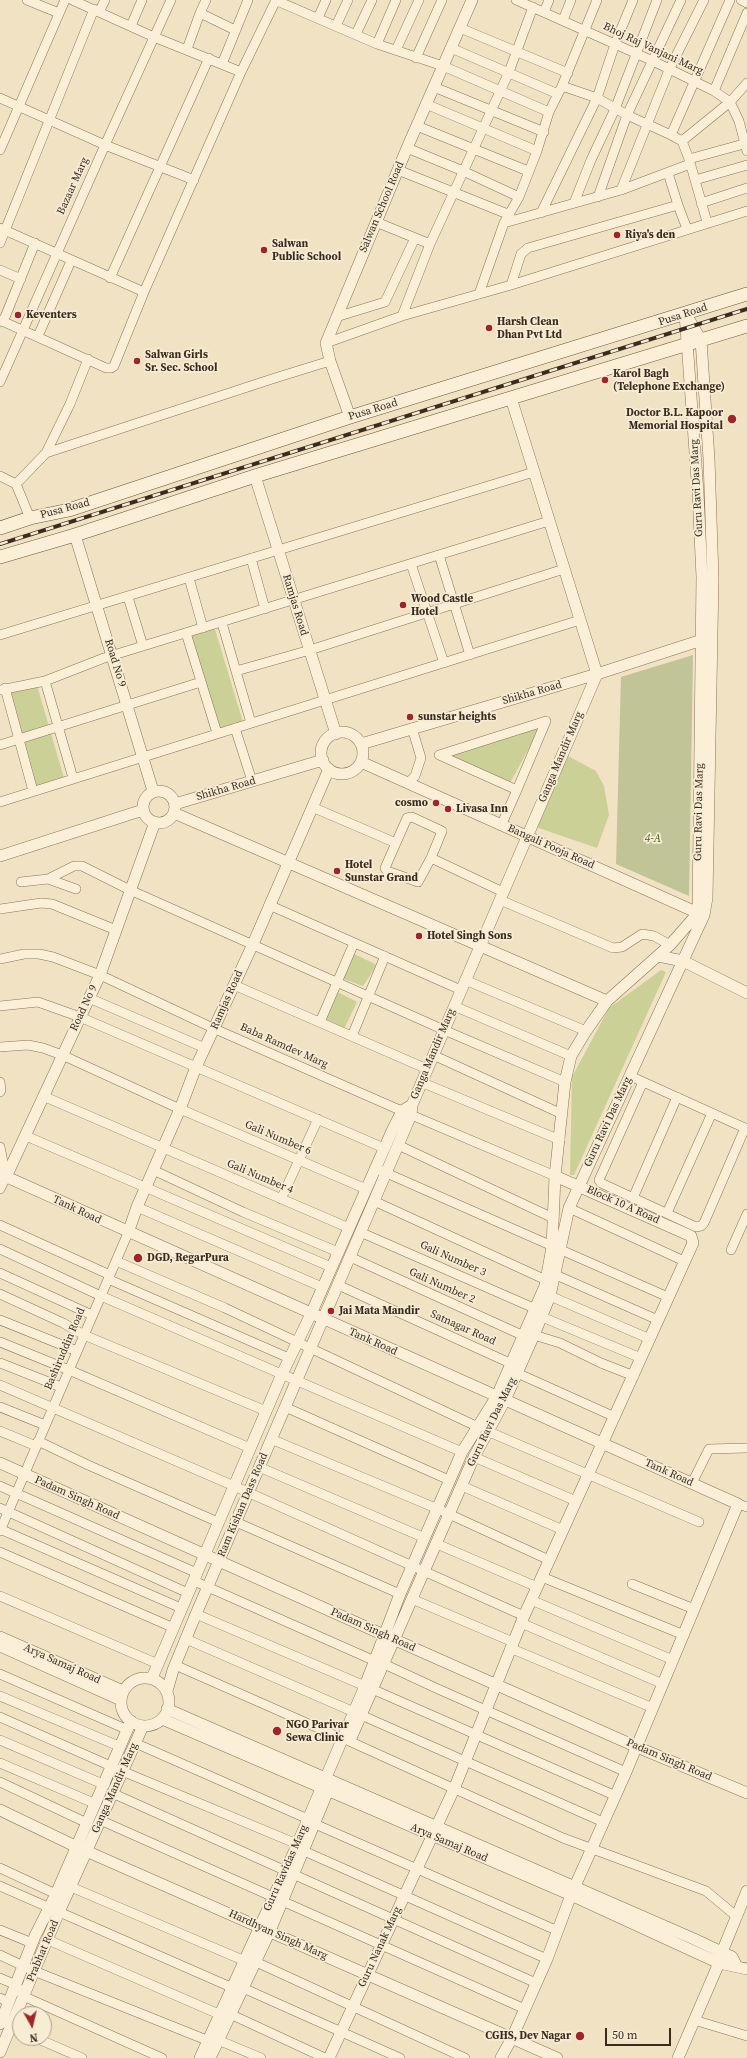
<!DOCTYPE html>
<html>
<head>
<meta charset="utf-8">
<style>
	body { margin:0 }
	#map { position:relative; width:747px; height:2058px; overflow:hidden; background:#f1e2c4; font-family:"Source Serif 4",serif }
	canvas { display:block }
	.north { position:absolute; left:12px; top:2006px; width:40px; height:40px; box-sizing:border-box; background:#f7ecd4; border:1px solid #ac9f8b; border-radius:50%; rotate:172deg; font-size:11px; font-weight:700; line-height:16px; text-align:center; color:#3b2b1e }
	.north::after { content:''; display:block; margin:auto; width:14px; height:18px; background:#9f252a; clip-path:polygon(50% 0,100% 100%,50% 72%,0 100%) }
	.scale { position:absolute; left:605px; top:2028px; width:66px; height:18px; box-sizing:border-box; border:2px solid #3b2b1e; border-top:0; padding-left:5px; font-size:12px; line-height:14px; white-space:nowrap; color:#3b2b1e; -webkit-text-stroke:3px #f7ecd4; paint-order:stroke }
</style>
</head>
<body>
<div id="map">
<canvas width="747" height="2058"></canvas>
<div class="north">N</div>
<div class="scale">50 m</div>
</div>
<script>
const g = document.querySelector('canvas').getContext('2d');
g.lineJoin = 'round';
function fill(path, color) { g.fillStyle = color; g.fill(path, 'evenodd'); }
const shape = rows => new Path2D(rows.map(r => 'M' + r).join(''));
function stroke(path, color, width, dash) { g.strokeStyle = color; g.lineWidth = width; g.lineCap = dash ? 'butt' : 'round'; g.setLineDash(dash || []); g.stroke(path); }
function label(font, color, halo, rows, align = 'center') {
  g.font = font + ' "Source Serif 4",serif'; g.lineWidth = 3.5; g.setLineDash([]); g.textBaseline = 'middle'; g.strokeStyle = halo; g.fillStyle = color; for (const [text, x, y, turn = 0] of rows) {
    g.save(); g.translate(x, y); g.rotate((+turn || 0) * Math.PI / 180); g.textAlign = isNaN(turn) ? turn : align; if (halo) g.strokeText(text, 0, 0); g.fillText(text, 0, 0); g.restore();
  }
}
const green = shape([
	[214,626,243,722,211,731,182,635],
	[36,682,64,778,33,788,4,692],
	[541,726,510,783,449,755],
	[568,756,596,771,604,786,609,815,597,848,533,826],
	[350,952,377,965,363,986,338,977],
	[661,970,666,972,574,1175,570,1175,572,1077,609,1008],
	[332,989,357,1002,344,1029,316,1018]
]);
const cemetery = shape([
	[693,655,689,896,616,864,621,677]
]);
const minor = shape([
	[27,0,59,13],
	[72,0,154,37,241,72],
	[275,0,377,44,443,66,549,112],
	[516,0,653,61,714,91,730,102,739,121,747,151],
	[597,0,562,86,597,98,627,115,671,135,682,141,689,159,747,143],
	[741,0,747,3],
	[99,12,105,0],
	[544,12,549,0],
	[200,13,206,0],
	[318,18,326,0],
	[563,20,571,0],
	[131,26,142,0],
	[336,26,348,0],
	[460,28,568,73],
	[356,34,372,0],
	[377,44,396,0],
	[451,48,558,94],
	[187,49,200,13,235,30],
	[396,50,419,0],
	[416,58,442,0],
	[222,64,248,0],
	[434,87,544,132],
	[714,91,747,13],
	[0,98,105,145,194,180],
	[426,104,537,151],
	[417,126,528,171],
	[671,135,730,0],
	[682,141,730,102,747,83],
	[407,148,463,171,519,197,537,151,549,112,562,86],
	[0,150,65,0],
	[689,159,707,222],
	[398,170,510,215],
	[668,173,678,205],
	[695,180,747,165],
	[621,190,669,70,704,0],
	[598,197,627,115,681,0],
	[574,203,591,160,615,109,657,0],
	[701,203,747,188],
	[541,213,597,98,615,44,633,0],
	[376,222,430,244],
	[504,223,621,190,690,164],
	[0,228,144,292,241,72,276,0],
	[0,243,94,9],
	[0,270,21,279],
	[110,278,209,58],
	[511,285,521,254,528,248,678,205,687,229],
	[479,294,504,223,519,197],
	[402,316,430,244,509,72,533,7],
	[336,317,385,302,415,238],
	[0,320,106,368,111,368,114,366,144,292],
	[3,322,35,243],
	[38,336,71,261],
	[326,343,402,316,511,285,747,211],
	[0,382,105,145,171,0],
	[46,453,70,404,88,359],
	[0,476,16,484],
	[30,518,16,484,46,453,275,378,330,361],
	[439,555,470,655],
	[251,558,265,609],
	[411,564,444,663],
	[189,578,203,628],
	[128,597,143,646],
	[222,623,251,723],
	[186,633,217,733],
	[0,635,534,472],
	[236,671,310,650,564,569],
	[45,681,73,778],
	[5,688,33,791],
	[0,690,45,681,104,658,549,521],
	[235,728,252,781],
	[0,745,201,682],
	[408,783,415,776,421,758,412,728],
	[0,802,580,620],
	[312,807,396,843],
	[501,825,505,817,517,790,546,721,439,755,517,790],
	[431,858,418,882,387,871,385,868,407,818,412,817,442,831,431,858,503,892],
	[48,879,76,889],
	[21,882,48,879,74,866,82,866,130,890,444,1030,565,1082],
	[500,900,613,948,622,947,642,934,654,936,670,945],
	[269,905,461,990],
	[0,909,41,903,52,904,116,930],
	[0,959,24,954,39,954,53,957,100,975,215,1029,402,1111,555,1176],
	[465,980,586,1031],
	[234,985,427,1069],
	[89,998,205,1048],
	[0,1006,38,1002,80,1017,384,1148],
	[454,1006,571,1056],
	[320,1022,354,943],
	[352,1036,385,956],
	[0,1047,28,1045,43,1048,62,1055,180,1109,366,1189],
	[433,1055,562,1114],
	[630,1076,747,1129],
	[0,1082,1,1090,0,1092],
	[421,1082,560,1140],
	[643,1082,599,1180,601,1183,696,1227,701,1226,704,1223,745,1128],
	[43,1096,349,1228],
	[26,1136,331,1267],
	[398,1145,553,1218],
	[0,1147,6,1177,0,1189],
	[375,1168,668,1297],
	[153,1170,243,1212,338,1252],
	[633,1198,677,1097],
	[281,1199,318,1119],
	[374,1201,546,1280],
	[137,1207,322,1287],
	[569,1208,684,1261],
	[667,1213,712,1113],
	[0,1225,110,1275],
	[360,1232,536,1309],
	[0,1249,101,1296,462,1452],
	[731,1250,747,1214],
	[350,1257,524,1336],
	[116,1261,225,1308,478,1427],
	[0,1273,92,1315],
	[556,1275,658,1320],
	[108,1279,289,1358],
	[338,1285,512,1364],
	[0,1294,63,1323,84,1335,266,1411],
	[550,1296,650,1339],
	[542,1317,641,1358],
	[0,1320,77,1351],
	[534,1335,560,1343,601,1363,634,1376],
	[0,1342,69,1370,250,1448],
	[0,1363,61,1387],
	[517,1373,615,1417],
	[0,1385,234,1486,524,1616],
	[0,1407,45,1425],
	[285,1407,449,1480],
	[0,1431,36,1446],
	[487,1431,699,1522],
	[271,1439,438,1509,549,1560],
	[38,1441,88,1465,218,1522],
	[474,1457,576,1501],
	[259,1467,425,1538],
	[692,1483,709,1449,747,1448],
	[0,1486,197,1573],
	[462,1486,563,1530],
	[738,1504,747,1507],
	[0,1508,188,1593],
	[236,1522,400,1594],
	[0,1529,181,1608],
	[0,1531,128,1233],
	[437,1544,537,1587],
	[0,1552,174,1628],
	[542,1577,684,1635],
	[194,1581,375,1661],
	[632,1584,694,1609],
	[0,1596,158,1664],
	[412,1599,513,1642],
	[531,1600,673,1660],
	[196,1614,365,1686],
	[521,1623,663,1684],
	[186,1639,354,1712],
	[510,1648,653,1708],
	[384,1664,438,1689,626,1772],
	[175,1665,343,1739],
	[0,1674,128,1730],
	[372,1689,616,1796],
	[0,1696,121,1747],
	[361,1715,603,1822],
	[0,1717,122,1771,297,1844],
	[0,1740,105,1785],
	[349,1741,563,1838,706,1891,736,1916],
	[135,1743,308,1819],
	[0,1763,96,1804],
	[0,1782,87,1823],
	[112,1793,536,1983],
	[100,1820,525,2009],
	[315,1824,558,1931],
	[304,1851,547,1959],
	[0,1868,56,1894],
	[64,1884,245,1961],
	[0,1886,233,1988],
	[0,1930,32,1943],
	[48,1940,221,2015],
	[0,1955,34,1971,209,2041],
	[256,1962,465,2058],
	[0,1978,16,1985,23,1996,162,2058],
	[243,1988,400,2058],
	[0,1998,9,2002],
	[230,2014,325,2058],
	[694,2020,747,2036],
	[11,2027,20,2031],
	[36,2038,82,2058],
	[218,2040,261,2058]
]);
const tertiary = shape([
	[350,417,330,361,326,343,407,148,472,0],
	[255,476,336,734],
	[75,535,153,791],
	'321 753a21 21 0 1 1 42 0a21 21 0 1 1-42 0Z',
	[361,744,597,674,702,640],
	[361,762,698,913],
	'143 807a16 16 0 1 1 32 0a16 16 0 1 1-32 0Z',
	[175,804,323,760],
	[174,813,607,1001],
	[0,856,143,810],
	[658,956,683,961,747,993],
	[0,1174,738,1504,626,1772,571,1895,547,1959,512,2038,501,2058],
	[6,1177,100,975,155,822],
	[128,1233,137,1207,180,1109,196,1067,253,944,329,769],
	[0,1463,384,1635,637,1747,747,1793],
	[0,1637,123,1691],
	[0,1646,121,1700],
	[152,1678,282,1374,311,1314,392,1131,402,1111,412,1105],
	'121 1702a24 24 0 1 1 48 0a24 24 0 1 1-48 0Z',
	[167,1691,173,1670,196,1614,411,1115,412,1105,597,674,511,398],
	[167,1709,694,1939,732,1957,736,1965],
	[162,1719,571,1895,719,1963,747,1969],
	[351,1738,474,1457,505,1400,534,1335,550,1296,569,1208,704,915,707,898,713,578,709,459,701,340,687,316],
	[0,1810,77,1847,557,2058],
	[722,1952,747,1891],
	[0,2024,35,1936,56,1894,131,1721],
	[0,2052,59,1912,143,1726],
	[200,2058,294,1852,365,1686,400,1594,462,1452,497,1396,545,1286,552,1247,555,1176,565,1082,571,1056,586,1031,607,1001,670,945,698,913,702,577,698,493,685,314],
	[210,2058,270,1931,332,1781],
	[329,2058,454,1789,524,1616,693,1243,691,1236,555,1176],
	[678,2058,719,1963]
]);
const secondary = shape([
	[0,528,30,518,69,510,350,417,747,294],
	[0,557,75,535,255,476,747,326]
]);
const rail = shape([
	[0,544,747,309]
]);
const markers = [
	[617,235,4,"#9f252a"],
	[264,250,4,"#9f252a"],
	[18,315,4,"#9f252a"],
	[489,328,4,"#9f252a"],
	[137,361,4,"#9f252a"],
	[605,380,4,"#9f252a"],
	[732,419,5,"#9f252a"],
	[403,605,4,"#9f252a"],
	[410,717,4,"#9f252a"],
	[436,803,4,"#9f252a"],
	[448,809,4,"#9f252a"],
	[337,871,4,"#9f252a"],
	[419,936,4,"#9f252a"],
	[138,1258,5,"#9f252a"],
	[331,1311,4,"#9f252a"],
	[277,1731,5,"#9f252a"],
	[580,2036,5,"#9f252a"]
];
const streetNames = [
	["Bhoj Raj Vanjani Marg",653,49,25],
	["Bazaar Marg",73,186,-66],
	["Salwan School Road",382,207,-67],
	["Pusa Road",683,315,-18],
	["Pusa Road",373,410,-17],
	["Guru Ravi Das Marg",697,488,-93],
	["Pusa Road",65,509,-15],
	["Ramjas Road",295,605,73],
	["Road No 9",115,663,73],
	["Shikha Road",532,693,-16],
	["Ganga Mandir Marg",561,757,-67],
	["Shikha Road",226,789,-16],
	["Guru Ravi Das Marg",699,812,-89],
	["Bangali Pooja Road",551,847,24],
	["Ramjas Road",227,1000,-66],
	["Road No 9",84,1008,-65],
	["Baba Ramdev Marg",284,1046,24],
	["Ganga Mandir Marg",433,1054,-67],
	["Guru Ravi Das Marg",608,1122,-65],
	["Gali Number 6",278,1138,23],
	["Gali Number 4",260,1177,23],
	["Block 10 A Road",623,1205,24],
	["Tank Road",77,1210,25],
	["Gali Number 3",453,1259,24],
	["Gali Number 2",442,1286,24],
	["Satnagar Road",463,1328,24],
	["Tank Road",373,1342,24],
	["Bashiruddin Road",65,1349,-67],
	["Guru Ravi Das Marg",492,1422,-64],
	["Tank Road",669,1473,24],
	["Padam Singh Road",77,1498,24],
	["Ram Kishan Dass Road",243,1505,-67],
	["Padam Singh Road",373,1630,24],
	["Arya Samaj Road",62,1664,24],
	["Padam Singh Road",669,1760,23],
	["Ganga Mandir Marg",115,1788,-66],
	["Arya Samaj Road",449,1843,23],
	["Guru Ravidas Marg",286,1868,-66],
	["Hardhyan Singh Marg",278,1935,24],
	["Guru Nanak Marg",380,1947,-65],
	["Prabhat Road",43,1951,-67]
];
const poiNames = [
	["Riya's den",625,235],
	["Salwan",272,244],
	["Public School",272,257],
	["Keventers",26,315],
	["Harsh Clean",497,322],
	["Dhan Pvt Ltd",497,335],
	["Salwan Girls",145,355],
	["Sr. Sec. School",145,368],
	["Karol Bagh",613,374],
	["(Telephone Exchange)",613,387],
	["Doctor B.L. Kapoor",723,413,"right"],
	["Memorial Hospital",723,426,"right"],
	["Wood Castle",411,599],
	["Hotel",411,612],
	["sunstar heights",418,717],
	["cosmo",428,803,"right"],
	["Livasa Inn",456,809],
	["Hotel",345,865],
	["Sunstar Grand",345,878],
	["Hotel Singh Sons",427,936],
	["DGD, RegarPura",147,1258],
	["Jai Mata Mandir",339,1311],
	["NGO Parivar",286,1725],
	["Sewa Clinic",286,1738],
	["CGHS, Dev Nagar",571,2036,"right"]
];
const parkNames = [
	["4-A",653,839]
];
fill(green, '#cbd097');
fill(cemetery, '#c0c496');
stroke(minor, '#8c7359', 10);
stroke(tertiary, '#8c7359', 12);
stroke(secondary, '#6e543c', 14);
stroke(minor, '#fbefd7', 9);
stroke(tertiary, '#fbefd7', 11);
stroke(secondary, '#fbefd7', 13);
stroke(rail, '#3b2b1e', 4);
stroke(rail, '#f7ecd4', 2.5, [8]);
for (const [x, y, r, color] of markers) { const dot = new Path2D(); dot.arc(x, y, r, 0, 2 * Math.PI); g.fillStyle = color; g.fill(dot); stroke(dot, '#f7ecd4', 1.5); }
label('11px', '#3b2b1e', '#f7ecd4', streetNames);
label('bold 11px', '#3b2b1e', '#f7ecd4', poiNames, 'left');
label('italic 11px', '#4d5923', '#f7ecd4', parkNames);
</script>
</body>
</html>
